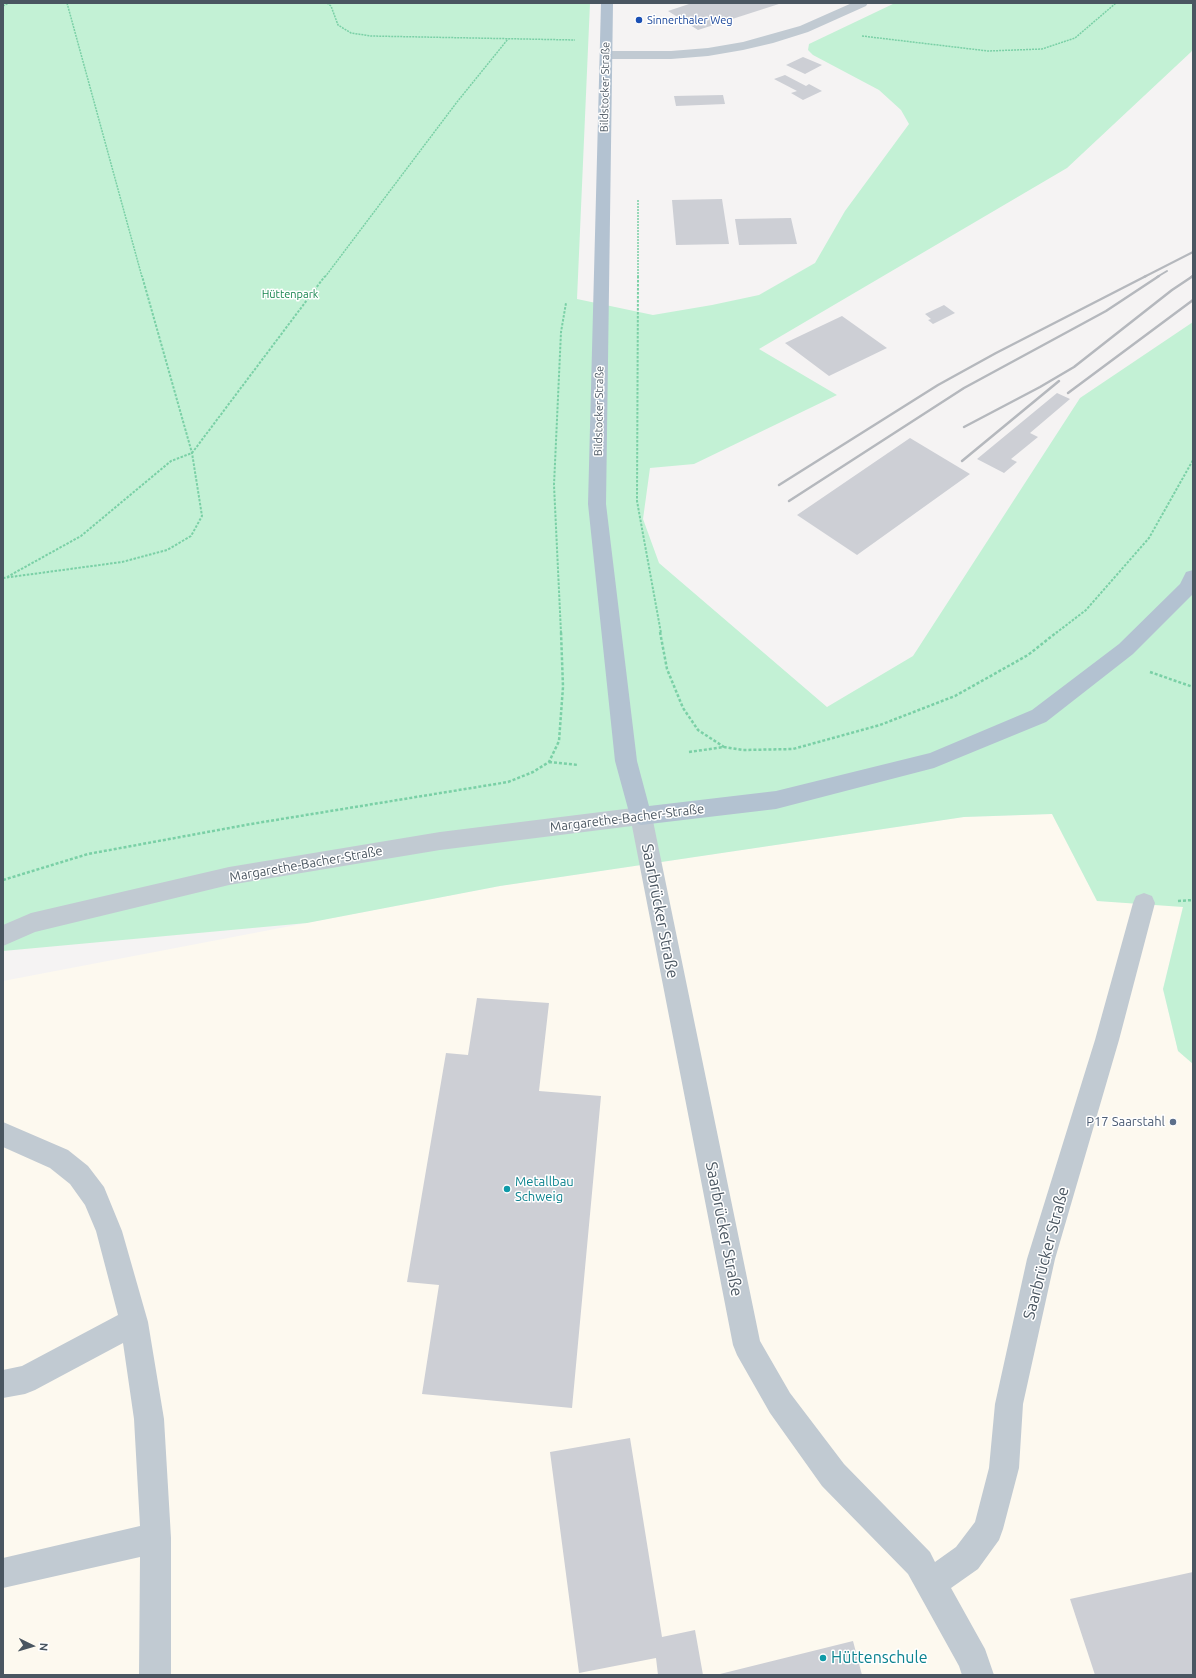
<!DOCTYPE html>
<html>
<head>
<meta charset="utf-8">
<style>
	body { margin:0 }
	#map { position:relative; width:1196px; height:1678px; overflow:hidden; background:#f5f3f3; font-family:Ubuntu,sans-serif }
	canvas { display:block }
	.frame { position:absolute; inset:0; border:4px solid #4a5661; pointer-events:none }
	.north { position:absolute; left:12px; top:1626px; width:40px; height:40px; -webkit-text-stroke:3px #fff; paint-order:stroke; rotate:95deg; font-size:11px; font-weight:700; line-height:16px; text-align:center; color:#4a5661 }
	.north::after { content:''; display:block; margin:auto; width:14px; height:18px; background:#4a5661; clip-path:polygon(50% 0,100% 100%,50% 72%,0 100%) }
</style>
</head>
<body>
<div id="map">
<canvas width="1196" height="1678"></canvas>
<div class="frame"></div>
<div class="north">N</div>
</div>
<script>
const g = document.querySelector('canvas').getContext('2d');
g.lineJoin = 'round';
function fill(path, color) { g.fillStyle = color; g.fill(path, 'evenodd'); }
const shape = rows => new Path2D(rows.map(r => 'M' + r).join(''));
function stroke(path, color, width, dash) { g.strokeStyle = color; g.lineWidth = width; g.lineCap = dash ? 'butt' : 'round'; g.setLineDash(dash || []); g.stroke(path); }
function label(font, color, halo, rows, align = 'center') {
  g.font = font + ' Ubuntu,sans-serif'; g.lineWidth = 3; g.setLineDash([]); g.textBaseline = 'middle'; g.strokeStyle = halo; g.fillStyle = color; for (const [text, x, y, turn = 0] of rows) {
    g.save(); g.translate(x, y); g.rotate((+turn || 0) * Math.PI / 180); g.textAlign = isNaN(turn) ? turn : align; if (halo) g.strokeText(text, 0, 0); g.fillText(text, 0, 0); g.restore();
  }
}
const commercial = shape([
	[1052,814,1097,901,1183,906,1163,989,1178,1051,1193,1064,1193,1675,3,1675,3,981,500,886,964,817]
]);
const green = shape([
	[3,3,590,3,577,299,653,315,712,305,759,295,815,263,845,211,909,124,901,110,879,90,813,55,808,50,809,44,895,3,1193,3,1193,49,1191,52,1067,168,759,349,837,395,694,464,650,468,643,519,659,563,827,707,913,656,1080,398,1193,322,1193,1064,1178,1051,1163,989,1183,907,1097,901,1052,814,964,817,500,886,307,923,3,951]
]);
const building = shape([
	[692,3,782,3,698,30,668,11],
	[803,57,822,65,805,74,786,65],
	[785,75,806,86,809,84,822,91,803,100,791,93,797,91,774,79],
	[723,95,725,104,676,106,674,96],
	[722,199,729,244,676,245,672,200],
	[791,218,797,244,739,245,735,219],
	[944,305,955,313,933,324,928,320,931,319,925,314],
	[842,316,887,348,829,376,785,343],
	[1057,393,1070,399,1030,433,1038,437,1011,459,1017,462,1004,473,977,459],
	[910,438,970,474,857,555,797,515],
	[477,998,549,1003,539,1091,601,1096,572,1408,422,1394,439,1285,407,1282,446,1053,468,1055],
	[630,1438,662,1637,695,1630,703,1675,658,1675,656,1658,579,1673,550,1452],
	[1193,1572,1193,1675,1095,1675,1070,1599],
	[853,1641,862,1675,720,1675,720,1674]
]);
const pathFar2 = shape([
	[67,3,142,277],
	[327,3,331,6,338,25,351,33,371,36,575,40],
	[3,6,9,3],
	[862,36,988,51,1042,49,1075,38,1116,3],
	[325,277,457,102,508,39],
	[638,277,638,200]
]);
const pathFar1 = shape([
	[638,276,637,501,661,633],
	[7,577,81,536,171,461,192,453,325,276],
	[3,578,122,562,167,550,191,536,202,516,192,453,142,276],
	[561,633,554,485,561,332,566,303],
	[1056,633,1086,610,1149,538,1193,460]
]);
const path = shape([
	[660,632,667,669,683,708,698,730,724,747],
	[1150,672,1193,687],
	[689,752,724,747,743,750,793,749,880,725,955,696,1028,655,1057,632],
	[549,762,578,765],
	[3,880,88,854,251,824,508,782,533,772,549,762,559,741,563,687,561,632],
	[1178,901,1193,900]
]);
const minor = shape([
	[852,3,868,3,866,6,808,32,773,43,743,50,708,56,671,59,606,59,602,58,600,55,602,52,606,51,671,51,708,48,743,42,800,26,852,3],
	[641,807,649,810,652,816,760,1341,790,1393,844,1464,930,1552,935,1562,956,1547,975,1522,989,1468,995,1404,1027,1259,1095,1040,1133,903,1136,896,1144,893,1152,896,1155,903,1119,1040,1055,1259,1023,1404,1019,1468,1003,1529,999,1540,978,1569,951,1588,985,1649,994,1675,962,1675,959,1666,908,1574,822,1486,770,1413,737,1355,733,1345,632,826,440,850,229,885,35,932,3,946,3,925,31,913,229,867,440,832,641,807],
	[3,1122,68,1150,88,1166,104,1187,122,1231,148,1322,164,1419,171,1538,171,1675,139,1675,140,1557,3,1588,3,1558,140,1526,134,1419,123,1343,35,1390,25,1394,3,1398,3,1370,22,1366,118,1315,96,1231,85,1205,70,1184,50,1168,3,1147,3,1122]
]);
const major = shape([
	[601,3,613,3,606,504,637,761,649,806,776,791,930,753,1032,710,1119,644,1180,584,1186,572,1193,570,1193,594,1133,654,1046,722,934,768,776,809,641,825,633,822,630,816,615,761,588,504,601,3]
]);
const railFar1 = shape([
	[1144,277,1193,252],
	[1157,277,1167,271],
	[1191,277,1193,276]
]);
const rail = shape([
	[1068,393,1193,300],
	[964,427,1040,387,1074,367,1172,290,1193,276],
	[962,461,1059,381],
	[779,485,938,385,996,353,1146,276],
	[789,501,964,388,1106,311,1159,276]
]);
const markers = [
	[639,20,4,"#1a4fb4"],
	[1173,1122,4,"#5c6f8a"],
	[507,1189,4,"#0f9aa8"],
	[823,1658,4,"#0f9aa8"]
];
const farTransitnames = [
	["Sinnerthaler Weg",647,20]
];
const farStreetnames = [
	["Bildstocker Straße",605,87,-89],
	["Bildstocker Straße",599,411,-89]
];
const farParknames = [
	["Hüttenpark",290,294]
];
const streetNames = [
	["Margarethe-Bacher-Straße",627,818,-7],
	["Margarethe-Bacher-Straße",306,864,-10]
];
const serviceNames = [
	["P17 Saarstahl",1165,1122]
];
const cultureNames = [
	["Metallbau",515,1182],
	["Schweig",515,1197]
];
const nearStreetnames = [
	["Saarbrücker Straße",660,911,79],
	["Saarbrücker Straße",724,1229,79],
	["Saarbrücker Straße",1046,1253,-75]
];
const nearCulturenames = [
	["Hüttenschule",831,1658]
];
fill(commercial, '#fdf9ef');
fill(green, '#c3f1d5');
fill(building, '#cdcfd5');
stroke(pathFar2, '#7ad0a6', 1.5, [2, 1]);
stroke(pathFar1, '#7ad0a6', 2, [2.5, 1.5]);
stroke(path, '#7ad0a6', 2.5, [3, 2]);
fill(minor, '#c1cad2');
fill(major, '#b3c2d1');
stroke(railFar1, '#b5b8bd', 2);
stroke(rail, '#b5b8bd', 2.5);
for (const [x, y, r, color] of markers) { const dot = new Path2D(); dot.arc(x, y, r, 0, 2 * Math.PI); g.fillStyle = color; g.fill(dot); stroke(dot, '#fff', 1.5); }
label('11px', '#164399', '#fff', farTransitnames, 'left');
label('11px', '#4a5661', '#fff', farStreetnames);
label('11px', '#17864f', '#fff', farParknames);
label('13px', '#4a5661', '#fff', streetNames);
label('13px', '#4e5e75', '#fff', serviceNames, 'right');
label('13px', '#0d838f', '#fff', cultureNames, 'left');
label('16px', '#4a5661', '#fff', nearStreetnames);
label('16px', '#0d838f', '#fff', nearCulturenames, 'left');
</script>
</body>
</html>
